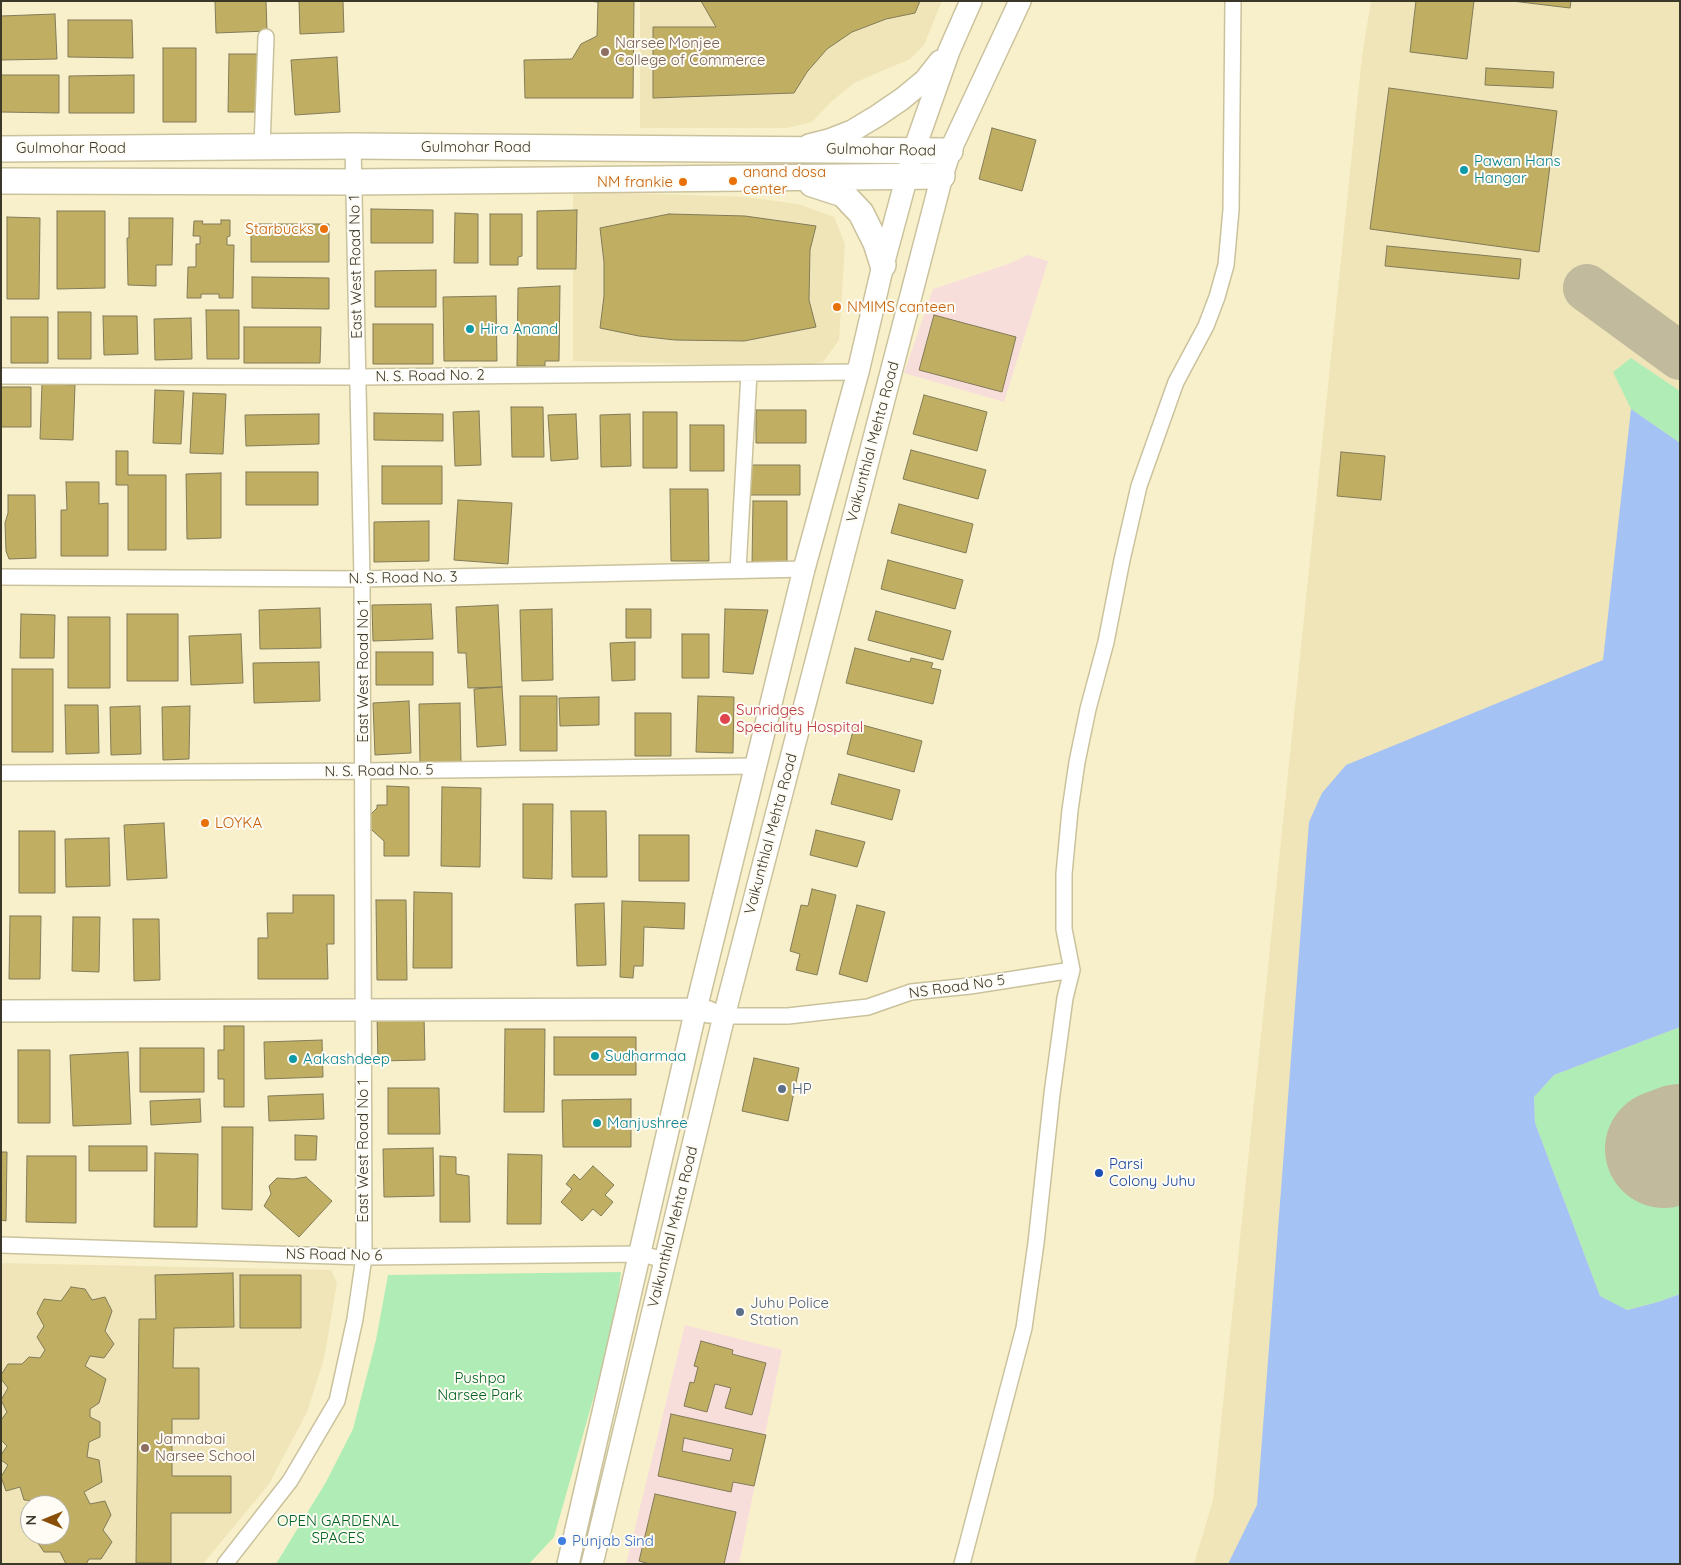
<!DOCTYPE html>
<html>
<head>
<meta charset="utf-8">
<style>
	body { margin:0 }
	#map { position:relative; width:1681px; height:1565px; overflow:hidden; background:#f8f0ca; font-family:Quicksand,sans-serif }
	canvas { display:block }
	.frame { position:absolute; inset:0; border:2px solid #3b3829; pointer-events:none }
	.north { position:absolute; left:20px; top:1495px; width:50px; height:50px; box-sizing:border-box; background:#fefcf5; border:1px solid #b0aea3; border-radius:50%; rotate:270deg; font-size:14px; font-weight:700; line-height:20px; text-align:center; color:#3b3829 }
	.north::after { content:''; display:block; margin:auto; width:18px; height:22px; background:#894f08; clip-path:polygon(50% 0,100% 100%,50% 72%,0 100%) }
</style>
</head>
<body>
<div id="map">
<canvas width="1681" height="1565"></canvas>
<div class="frame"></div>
<div class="north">N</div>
</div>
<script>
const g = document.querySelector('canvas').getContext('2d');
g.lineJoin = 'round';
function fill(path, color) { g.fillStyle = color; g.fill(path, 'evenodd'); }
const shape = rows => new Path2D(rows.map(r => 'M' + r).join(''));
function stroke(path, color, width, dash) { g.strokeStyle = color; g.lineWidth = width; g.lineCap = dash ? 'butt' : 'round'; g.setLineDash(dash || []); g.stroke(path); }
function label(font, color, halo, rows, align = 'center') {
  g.font = font + ' Quicksand,sans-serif'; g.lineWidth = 4; g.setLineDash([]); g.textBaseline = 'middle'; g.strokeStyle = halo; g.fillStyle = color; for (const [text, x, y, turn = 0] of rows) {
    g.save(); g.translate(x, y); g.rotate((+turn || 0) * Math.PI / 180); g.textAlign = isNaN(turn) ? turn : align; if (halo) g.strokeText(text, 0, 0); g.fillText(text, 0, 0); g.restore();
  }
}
const commercial = shape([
	[1028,255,1048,261,1004,402,904,373,933,289,1008,264],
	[685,1325,782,1350,739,1564,626,1564]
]);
const built = shape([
	[640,1,942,1,924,45,910,59,854,83,832,101,812,122,787,128,640,128],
	[1371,1,1680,1,1680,1564,1194,1564,1213,1500,1362,56],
	[573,191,746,197,798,204,834,217,845,244,839,340,823,362,798,366,573,361],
	[1,1263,331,1270,337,1283,324,1359,307,1412,269,1484,203,1564,1,1564],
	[30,1505,60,1505,60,1535,30,1535]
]);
const green = shape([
	[1631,358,1680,391,1680,443,1631,409,1613,372],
	[1680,1027,1680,1119,1646,1134,1666,1186,1680,1180,1680,1294,1658,1302,1626,1310,1600,1296,1535,1123,1534,1097,1554,1075],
	[621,1272,615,1322,554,1537,529,1564,276,1564,326,1482,353,1429,376,1340,388,1275]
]);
const water = shape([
	[1631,409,1680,443,1680,1027,1554,1075,1534,1097,1535,1123,1600,1296,1627,1310,1658,1302,1680,1294,1680,1564,1228,1564,1257,1505,1309,822,1322,793,1346,765,1603,660]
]);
const taxiway = shape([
	[1587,288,1680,356]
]);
const runway = shape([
	[1664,1149,1680,1143]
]);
const building = shape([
	[215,1,266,1,267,31,216,33,215,1],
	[299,1,343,1,344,32,300,34,299,1],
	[634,1,633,98,525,98,524,60,572,59,581,44,597,36,598,2,588,1,634,1],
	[701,1,920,1,915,13,886,19,852,32,827,49,807,72,794,93,653,98,653,27,716,27,701,1],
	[1416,1,1474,1,1467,59,1410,52,1416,1],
	[1512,1,1571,1,1570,8,1512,1],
	[55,14,57,59,1,60,1,16,55,14],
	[68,20,132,20,133,58,68,57,68,20],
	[163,48,196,48,196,122,163,122,163,48],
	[229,54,260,54,260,112,228,112,229,54],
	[337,57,340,112,295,115,291,60,337,57],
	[1486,68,1554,72,1553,88,1485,85,1486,68],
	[1,75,59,75,59,113,1,112,1,75],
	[134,75,134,113,69,113,69,76,134,75],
	[1389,88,1557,111,1539,252,1370,229,1389,88],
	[992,128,1036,140,1022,191,979,179,992,128],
	[371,209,433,210,433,243,371,243,371,209],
	[577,210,576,269,537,269,537,211,577,210],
	[57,211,105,211,105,288,57,289,57,211],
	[455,213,478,214,478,263,454,263,455,213],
	[490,214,522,214,522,256,518,257,518,265,490,265,490,214],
	[669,214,745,216,816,226,810,250,809,300,816,327,744,341,675,340,639,336,600,328,604,296,604,262,600,228,669,214],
	[7,217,40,218,39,299,7,299,7,217],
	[129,218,173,218,172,265,156,265,156,286,128,285,127,238,129,238,129,218],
	[221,220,230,220,230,236,227,237,227,245,234,245,233,298,219,298,219,294,201,294,201,298,187,298,188,267,196,267,196,244,200,244,200,236,193,236,194,221,203,221,202,224,221,224,221,220],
	[251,224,329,224,329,262,251,262,251,224],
	[1387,246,1521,259,1519,279,1385,266,1387,246],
	[436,270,436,307,375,307,375,271,436,270],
	[252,277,329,278,329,309,252,308,252,277],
	[560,286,559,361,545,361,545,366,517,366,518,288,560,286],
	[496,296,497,361,444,361,443,297,496,296],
	[206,310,239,310,239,359,207,359,206,310],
	[58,312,91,312,91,359,58,359,58,312],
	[934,315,1016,337,1002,392,919,370,934,315],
	[103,316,137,316,138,354,104,355,103,316],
	[11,317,48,317,48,363,11,363,11,317],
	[191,318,192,359,155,360,154,319,191,318],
	[373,324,433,324,433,364,373,364,373,324],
	[244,327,321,327,320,363,244,363,244,327],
	[42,384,75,385,73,440,40,439,42,384],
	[1,387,31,387,31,427,1,427,1,387],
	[155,390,184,391,181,444,153,443,155,390],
	[193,393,226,394,223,454,190,453,193,393],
	[924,395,987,412,977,451,913,434,924,395],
	[511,407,543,407,544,457,512,457,511,407],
	[756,410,806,410,806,443,756,443,756,410],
	[479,411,481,465,455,466,453,412,479,411],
	[643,412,677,412,677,468,643,468,643,412],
	[374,413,443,414,443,441,374,440,374,413],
	[319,414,319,444,246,446,245,415,319,414],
	[576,414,578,459,551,461,548,415,576,414],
	[630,414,631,466,601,467,600,415,630,414],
	[690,425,724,425,724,471,690,471,690,425],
	[911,450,986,470,978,499,903,479,911,450],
	[116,451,128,451,128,475,166,475,166,550,128,550,128,485,116,485,116,451],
	[1341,452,1385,456,1381,500,1337,496,1341,452],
	[743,465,800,465,800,495,743,495,743,465],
	[382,466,442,466,442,504,382,504,382,466],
	[246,472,318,472,318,505,246,505,246,472],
	[221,473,221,538,187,539,186,474,221,473],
	[66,482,99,482,99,504,108,503,108,556,61,556,61,510,67,510,66,482],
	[670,489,708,489,709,561,671,561,670,489],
	[8,495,35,495,36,558,9,559,6,551,5,523,8,513,8,495],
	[458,500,512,503,508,564,454,560,458,500],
	[753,501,787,501,787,565,752,565,753,501],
	[899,504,973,524,966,553,891,533,899,504],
	[429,521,429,561,374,562,374,522,429,521],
	[888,560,963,580,955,609,881,589,888,560],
	[431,604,433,639,373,641,372,605,431,604],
	[498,605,502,687,468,688,466,653,458,653,456,607,498,605],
	[320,608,321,648,260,649,259,610,320,608],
	[552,609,553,680,522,681,520,610,552,609],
	[626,609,651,609,651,638,626,638,626,609],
	[725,609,768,610,753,674,723,672,725,609],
	[876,611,951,631,943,660,868,640,876,611],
	[21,614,55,615,54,658,20,658,21,614],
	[127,614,178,614,178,681,127,681,127,614],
	[68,617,110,617,110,688,68,688,68,617],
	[241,634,243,683,191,685,189,636,241,634],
	[682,634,709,634,709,678,682,678,682,634],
	[635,642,635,680,612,681,610,643,635,642],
	[855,648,910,662,911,658,933,663,931,668,941,670,933,704,846,683,855,648],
	[376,652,433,652,433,685,376,685,376,652],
	[319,662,320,701,254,703,253,663,319,662],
	[12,669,53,669,53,752,12,752,12,669],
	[502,687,506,745,477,747,474,689,502,687],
	[520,696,557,696,557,751,520,751,520,696],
	[698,696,734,697,733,753,696,752,698,696],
	[599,697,599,725,560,726,559,698,599,697],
	[409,701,411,753,375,755,373,703,409,701],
	[460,703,461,763,420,764,419,704,460,703],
	[65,705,98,705,99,753,66,754,65,705],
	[140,706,141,754,111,755,110,707,140,706],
	[190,706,189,759,163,760,162,707,190,706],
	[635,713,671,713,671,756,635,756,635,713],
	[855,723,922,741,914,772,847,754,855,723],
	[839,774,900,790,892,820,831,804,839,774],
	[387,786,409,787,409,856,384,856,384,841,363,822,377,808,377,805,387,805,387,786],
	[442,787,481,788,480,867,441,866,442,787],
	[523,804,553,804,552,879,523,878,523,804],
	[571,811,606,811,607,877,572,877,571,811],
	[164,823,167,878,127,880,124,825,164,823],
	[816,830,865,842,857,867,810,855,816,830],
	[19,831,55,831,55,893,19,893,19,831],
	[639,835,689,835,689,881,639,881,639,835],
	[109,838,110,886,66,887,65,839,109,838],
	[812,889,836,895,817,975,796,970,800,954,790,951,801,905,808,906,812,889],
	[414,892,452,893,452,968,413,968,414,892],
	[293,895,334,895,334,944,327,944,328,979,258,979,258,938,268,938,267,913,293,913,293,895],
	[376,900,406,900,407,980,377,980,376,900],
	[622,901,685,903,684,929,644,927,643,966,634,966,633,978,620,977,622,901],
	[604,903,606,965,577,966,575,904,604,903],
	[857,905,885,912,867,982,839,974,857,905],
	[10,916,41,916,40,979,9,979,10,916],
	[73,917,100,917,99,972,72,971,73,917],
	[133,919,159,919,160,980,134,981,133,919],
	[377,1016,424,1016,425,1060,378,1061,377,1016],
	[224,1026,244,1026,244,1107,224,1107,224,1079,218,1079,218,1050,224,1050,224,1026],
	[505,1029,545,1029,544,1112,504,1112,505,1029],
	[554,1037,636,1037,636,1075,554,1075,554,1037],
	[322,1040,323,1077,265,1079,264,1042,322,1040],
	[140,1048,204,1048,204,1092,140,1092,140,1048],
	[18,1050,50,1050,50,1123,18,1123,18,1050],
	[128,1052,131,1124,73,1126,70,1055,128,1052],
	[754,1058,799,1068,788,1121,742,1111,754,1058],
	[388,1088,439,1088,440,1134,388,1134,388,1088],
	[323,1094,324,1119,269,1121,268,1096,323,1094],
	[200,1099,201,1122,151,1125,150,1101,200,1099],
	[631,1099,631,1147,563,1147,562,1100,631,1099],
	[222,1127,253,1127,252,1210,222,1209,222,1127],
	[295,1135,317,1136,316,1160,295,1160,295,1135],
	[89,1146,147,1146,147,1171,89,1171,89,1146],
	[433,1148,434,1196,384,1197,383,1149,433,1148],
	[1,1152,7,1152,6,1221,1,1220,1,1152],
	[155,1153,198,1154,197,1227,154,1227,155,1153],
	[508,1154,542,1155,541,1224,507,1224,508,1154],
	[27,1156,76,1156,76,1223,26,1222,27,1156],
	[440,1156,456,1157,456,1174,469,1176,470,1222,440,1222,440,1156],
	[593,1166,614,1185,605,1195,613,1202,601,1216,593,1209,582,1221,561,1202,572,1189,566,1184,574,1174,580,1180,593,1166],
	[306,1177,332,1201,299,1237,264,1206,271,1194,269,1186,277,1178,294,1179,306,1177],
	[233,1273,234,1327,174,1328,173,1368,199,1368,199,1419,172,1419,172,1476,231,1476,231,1513,171,1513,171,1563,136,1563,139,1319,156,1319,155,1275,233,1273],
	[240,1275,301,1275,301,1328,240,1328,240,1275],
	[71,1287,85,1289,92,1300,105,1297,112,1311,105,1331,114,1344,104,1358,90,1356,85,1366,106,1379,99,1403,90,1409,90,1417,100,1422,100,1437,89,1442,87,1457,99,1460,102,1482,84,1492,90,1504,105,1501,111,1515,103,1530,112,1542,101,1559,89,1559,86,1564,66,1564,60,1552,44,1552,36,1540,40,1535,60,1535,60,1505,41,1505,38,1501,24,1500,20,1487,6,1491,1,1477,8,1465,1,1460,1,1455,7,1446,1,1440,1,1420,7,1412,1,1400,8,1388,1,1379,1,1375,8,1364,22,1364,29,1357,40,1358,45,1350,37,1337,44,1326,37,1313,44,1299,61,1301,71,1287],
	[701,1341,733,1350,732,1354,766,1363,752,1415,725,1408,731,1388,715,1384,707,1412,684,1406,690,1382,694,1383,698,1367,694,1366,701,1341],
	[671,1414,766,1435,754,1486,733,1482,731,1492,658,1476,671,1414],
	[684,1438,733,1449,730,1461,682,1451,684,1438],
	[655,1494,736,1512,724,1564,650,1564,639,1561,655,1494]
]);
const street = shape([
	[262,147,266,37],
	[1,376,357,377,858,372],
	[738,570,749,373],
	[1,577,362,579,804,569],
	[1,773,363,771,756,766],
	[724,1016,788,1016,868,1007,911,992,970,986,1072,970],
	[1,1245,364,1257,641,1254,665,1260],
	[225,1564,290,1481,337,1401,355,1319,364,1257,362,579,353,146],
	[962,1564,1024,1328,1036,1243,1052,1094,1065,998,1072,970,1064,929,1064,874,1070,810,1077,762,1088,709,1106,642,1122,560,1139,486,1176,382,1206,326,1217,297,1226,265,1231,210,1233,1]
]);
const secondary = shape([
	[809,145,829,140,852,131,877,116,902,99,925,80,940,61],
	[1,1011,696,1009,709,1012],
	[568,1564,696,1009,804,569,858,372,883,265,914,150,949,51,971,1],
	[592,1564,724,1016,942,176,950,151,1020,1]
]);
const primary = shape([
	[1,149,353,146,950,151],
	[1,181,354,182,942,176],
	[812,184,843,194,861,213,876,243,883,265]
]);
const markers = [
	[605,52,5,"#8d6e63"],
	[1464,170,5,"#0f9aa8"],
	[733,181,5,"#e8710a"],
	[683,182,5,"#e8710a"],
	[324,229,5,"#e8710a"],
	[837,307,5,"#e8710a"],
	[470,329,5,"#0f9aa8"],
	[725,719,6,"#e0444e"],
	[205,823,5,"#e8710a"],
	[595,1056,5,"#0f9aa8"],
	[293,1059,5,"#0f9aa8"],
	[782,1089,5,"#5c6f8a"],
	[597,1123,5,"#0f9aa8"],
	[1099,1173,5,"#1a4fb4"],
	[740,1312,5,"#5c6f8a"],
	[145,1448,5,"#8d6e63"],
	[562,1541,5,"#3f7fe0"]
];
const educationNames = [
	["Narsee Monjee",615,43],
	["College of Commerce",615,60],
	["Jamnabai",155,1439],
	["Narsee School",155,1456]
];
const streetNames = [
	["Gulmohar Road",476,147],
	["Gulmohar Road",71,148],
	["Gulmohar Road",881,150,1],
	["East West Road No 1",356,267,-91],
	["N. S. Road No. 2",430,376,-1],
	["Vaikunthlal Mehta Road",873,442,-75],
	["N. S. Road No. 3",403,578,-1],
	["East West Road No 1",363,671,-90],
	["N. S. Road No. 5",379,771,-1],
	["Vaikunthlal Mehta Road",771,834,-75],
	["NS Road No 5",957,987,-8],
	["East West Road No 1",363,1151,-90],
	["Vaikunthlal Mehta Road",673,1227,-76],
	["NS Road No 6",334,1255,1]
];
const cultureNames = [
	["Pawan Hans",1474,161],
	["Hangar",1474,178],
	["Hira Anand",480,329],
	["Sudharmaa",605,1056],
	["Aakashdeep",303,1059],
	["Manjushree",607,1123]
];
const foodNames = [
	["anand dosa",743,172],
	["center",743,189],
	["NM frankie",673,182,"right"],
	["Starbucks",314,229,"right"],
	["NMIMS canteen",847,307],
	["LOYKA",215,823]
];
const healthNames = [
	["Sunridges",736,710],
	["Speciality Hospital",736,727]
];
const serviceNames = [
	["HP",792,1089],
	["Juhu Police",750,1303],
	["Station",750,1320]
];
const transitNames = [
	["Parsi",1109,1164],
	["Colony Juhu",1109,1181]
];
const parkNames = [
	["Pushpa",480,1378],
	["Narsee Park",480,1395],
	["OPEN GARDENAL",338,1521],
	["SPACES",338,1538]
];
const shopNames = [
	["Punjab Sind",572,1541]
];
fill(commercial, '#f8dedb');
fill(built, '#efe5b8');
fill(green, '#b0edb6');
fill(water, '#a5c2f5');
stroke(taxiway, '#c1ba9c', 48);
stroke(runway, '#c1ba9c', 118);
fill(building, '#c0af63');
stroke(building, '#827b58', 1);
stroke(street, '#cac29d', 18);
stroke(secondary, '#cac29d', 24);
stroke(primary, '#cac29d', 28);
stroke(street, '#fff', 15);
stroke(secondary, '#fff', 21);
stroke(primary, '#fff', 25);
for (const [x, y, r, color] of markers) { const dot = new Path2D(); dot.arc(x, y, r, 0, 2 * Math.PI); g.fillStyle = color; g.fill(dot); stroke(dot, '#fefcf5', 2); }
label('15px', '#785e54', '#fefcf5', educationNames, 'left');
label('15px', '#3b3829', '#fefcf5', streetNames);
label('15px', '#0d838f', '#fefcf5', cultureNames, 'left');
label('15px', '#c56008', '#fefcf5', foodNames, 'left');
label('15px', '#be3a42', '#fefcf5', healthNames, 'left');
label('15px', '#4e5e75', '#fefcf5', serviceNames, 'left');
label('15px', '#164399', '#fefcf5', transitNames, 'left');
label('15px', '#006321', '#fefcf5', parkNames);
label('15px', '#366cbe', '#fefcf5', shopNames, 'left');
</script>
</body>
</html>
